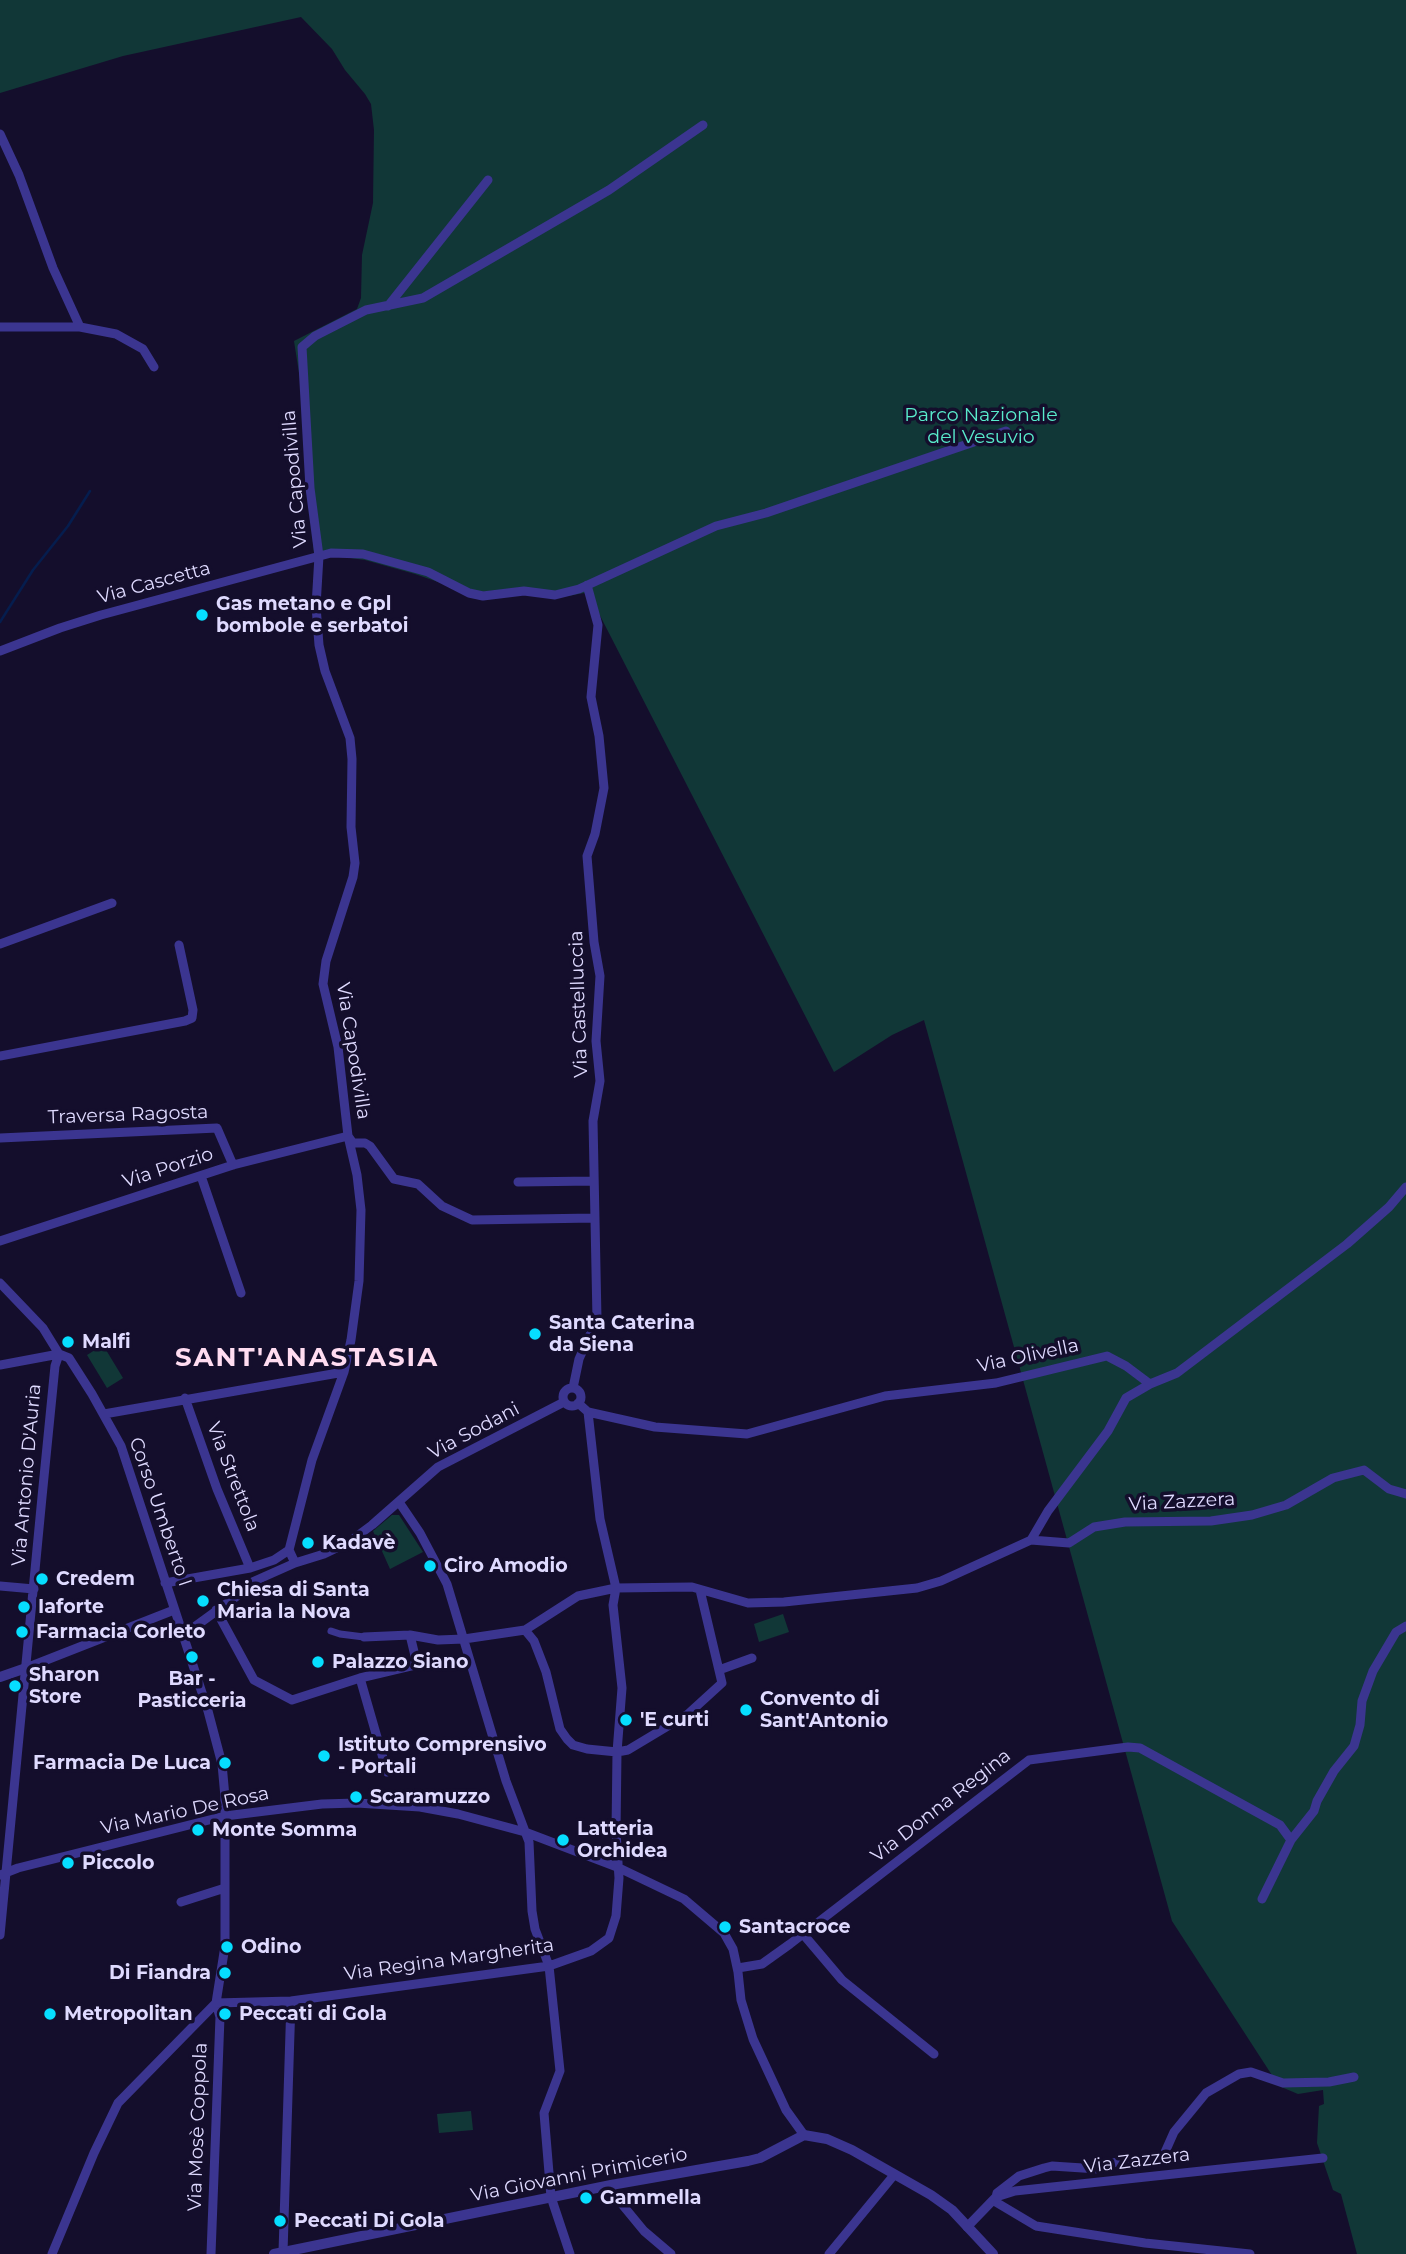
<!DOCTYPE html>
<html>
<head>
<meta charset="utf-8">
<style>
	body { margin:0 }
	canvas { display:block; background:#140e2c }
</style>
</head>
<body>
<canvas width="1406" height="2254"></canvas>
<script>
const g = document.querySelector('canvas').getContext('2d');
g.lineJoin = 'round';
function fill(path, color) { g.fillStyle = color; g.fill(path, 'evenodd'); }
const shape = rows => new Path2D(rows.map(r => 'M' + r).join(''));
function stroke(path, color, width, dash) { g.strokeStyle = color; g.lineWidth = width; g.lineCap = dash ? 'butt' : 'round'; g.setLineDash(dash || []); g.stroke(path); }
function label(font, color, halo, rows, align = 'center') {
  g.font = font + ' Montserrat,sans-serif'; g.lineWidth = 7; g.setLineDash([]); g.textBaseline = 'middle'; g.strokeStyle = halo; g.fillStyle = color; for (const [text, x, y, turn = 0] of rows) {
    g.save(); g.translate(x, y); g.rotate((+turn || 0) * Math.PI / 180); g.textAlign = isNaN(turn) ? turn : align; if (halo) g.strokeText(text, 0, 0); g.fillText(text, 0, 0); g.restore();
  }
}
const green = shape([
	[0,0,1406,0,1406,2254,1357,2254,1341,2194,1333,2190,1317,2143,1319,2106,1324,2104,1323,2090,1298,2094,1279,2086,1172,1921,924,1020,892,1035,834,1072,591,598,584,593,568,596,467,592,415,574,365,560,314,553,308,493,302,392,294,341,357,309,361,298,362,255,373,203,374,130,371,104,365,94,345,70,332,49,301,17,123,56,0,93],
	[103,1345,123,1378,107,1388,87,1355],
	[392,1515,399,1515,423,1552,390,1569,373,1531],
	[783,1614,789,1632,759,1642,754,1624],
	[471,2111,473,2130,439,2133,437,2114]
]);
const stream = shape([
	[0,622,33,570,68,526,90,491]
]);
const pedestrian = shape([
	[331,1631,340,1634,364,1637]
]);
const minor = shape([
	[0,134,19,175,53,268,80,327],
	[388,306,488,180],
	[0,327,80,327,116,334,143,349,154,367],
	[0,651,60,628,101,615,331,553,363,554,428,572,469,593,483,596,524,591,555,595,579,589,716,526,766,513,1006,431],
	[0,944,112,903],
	[0,1056,185,1021,192,1018,193,1010,179,945],
	[0,1138,217,1128,233,1165],
	[201,1176,241,1293],
	[518,1182,594,1181],
	[0,1241,233,1165,348,1136,353,1143,365,1143,370,1146,394,1179,418,1184,442,1206,472,1220,594,1218],
	[0,1283,43,1328,59,1354],
	[0,1365,59,1354],
	[573,1388,579,1359,597,1319,593,1121,600,1081,596,1041,600,976,594,942,587,856,595,834,604,788,599,736,591,697,598,625,587,585],
	'563 1397a9 9 0 1 1 18 0a9 9 0 1 1-18 0Z',
	[185,1398,217,1489,250,1568],
	[588,1412,655,1427,747,1434,885,1396,996,1383,1107,1356,1126,1366,1150,1384,1177,1373,1347,1244,1389,1207,1406,1187],
	[104,1414,344,1372],
	[399,1502,420,1533,447,1584,506,1781,529,1842,532,1911,535,1929,549,1966,560,2071,544,2113,551,2197,570,2254],
	[1031,1540,1069,1543,1094,1527,1125,1522,1211,1521,1252,1515,1286,1505,1333,1478,1364,1470,1389,1489,1406,1494],
	[1031,1540,1048,1511,1108,1431,1126,1398,1150,1384],
	[289,1550,312,1460,344,1372,351,1340,359,1281,361,1210,357,1175,348,1136,338,1047,323,984,326,961,353,877,355,863,351,827,352,759,350,738,325,671,319,645,316,606,319,556,310,488,302,347,315,336,366,310,423,298,609,190,703,125],
	[295,1563,324,1554,349,1542,372,1525,438,1467,564,1402],
	[165,1583,250,1568,274,1560,289,1550,295,1563,250,1583,237,1596,182,1636],
	[0,1586,34,1589],
	[216,1610,254,1680,292,1700,360,1678,415,1665,416,1660,410,1635],
	[525,1630,534,1641,546,1672,560,1729,567,1739,573,1745,587,1749,617,1752,628,1750,688,1714,722,1683,700,1590],
	[364,1637,410,1635,438,1640,464,1639,525,1630,578,1596,616,1588,692,1587,748,1603,784,1602,917,1588,941,1581,1031,1540],
	[26,1668,174,1610],
	[719,1670,752,1658],
	[360,1678,387,1772],
	[0,1875,18,1868,225,1816,322,1804,357,1803,420,1807,458,1814,525,1832,617,1867,684,1899,724,1933,733,1949,738,1972,741,2000,753,2039,786,2110,804,2135],
	[1262,1899,1291,1840,1314,1811,1317,1801,1334,1771,1354,1746,1360,1725,1362,1701,1373,1671,1396,1632,1406,1626],
	[181,1902,225,1888],
	[803,1934,842,1980,934,2054],
	[0,1935,42,1497,55,1366,59,1354],
	[738,1968,762,1964,790,1944,1029,1760,1128,1747,1140,1748,1280,1825,1291,1840],
	[611,2185,611,2191,644,2231,671,2254],
	[996,2197,997,2193,1019,2176,1044,2168,1052,2166,1098,2169,1112,2163,1134,2160,1153,2162,1162,2159,1174,2132,1206,2093,1239,2074,1251,2072,1283,2083,1329,2082,1354,2077],
	[994,2201,1036,2226,1145,2243,1250,2254],
	[967,2227,996,2197,1015,2191,1323,2158],
	[283,2252,291,2001],
	[52,2254,94,2153,118,2103,216,2003,225,1946,225,1797,222,1764,208,1711,121,1446,92,1394,69,1358,59,1354],
	[211,2254,220,2017,216,2003,291,2001,549,1966,591,1951,609,1938,616,1916,619,1878,616,1832,617,1752,622,1688,613,1605,616,1588,600,1519,588,1412,578,1403],
	[829,2254,894,2175]
]);
const tertiary = shape([
	[0,1677,26,1668],
	[274,2254,611,2185,748,2161,760,2158,804,2135,827,2139,852,2150,931,2195,952,2210,993,2254]
]);
const markers = [
	[202,615,7,"#06deff"],
	[535,1334,7,"#06deff"],
	[68,1342,7,"#06deff"],
	[308,1543,7,"#06deff"],
	[430,1566,7,"#06deff"],
	[42,1579,7,"#06deff"],
	[203,1601,7,"#06deff"],
	[24,1607,7,"#06deff"],
	[22,1632,7,"#06deff"],
	[192,1657,7,"#06deff"],
	[318,1662,7,"#06deff"],
	[15,1686,7,"#06deff"],
	[746,1710,7,"#06deff"],
	[626,1720,7,"#06deff"],
	[324,1756,7,"#06deff"],
	[225,1763,7,"#06deff"],
	[356,1797,7,"#06deff"],
	[198,1830,7,"#06deff"],
	[563,1840,7,"#06deff"],
	[68,1863,7,"#06deff"],
	[725,1927,7,"#06deff"],
	[227,1947,7,"#06deff"],
	[225,1973,7,"#06deff"],
	[50,2014,7,"#06deff"],
	[225,2014,7,"#06deff"],
	[586,2198,7,"#06deff"],
	[280,2221,7,"#06deff"]
];
const parkNames = [
	["Parco Nazionale",981,415],
	["del Vesuvio",981,437]
];
const streetNames = [
	["Via Capodivilla",295,479,-95],
	["Via Cascetta",154,583,-15],
	["Via Castelluccia",579,1004,-92],
	["Via Capodivilla",353,1051,81],
	["Traversa Ragosta",128,1115,-2],
	["Via Porzio",168,1168,-18],
	["Via Olivella",1028,1356,-12],
	["Via Sodani",474,1431,-28],
	["Via Antonio D'Auria",27,1475,-85],
	["Via Strettola",233,1477,69],
	["Via Zazzera",1182,1502,-3],
	["Corso Umberto I",160,1512,71],
	["Via Donna Regina",941,1806,-38],
	["Via Mario De Rosa",185,1811,-12],
	["Via Regina Margherita",449,1960,-8],
	["Via Mosè Coppola",198,2127,-88],
	["Via Zazzera",1137,2161,-7],
	["Via Giovanni Primicerio",579,2175,-11]
];
const poiNames = [
	["Gas metano e Gpl",216,604],
	["bombole e serbatoi",216,626],
	["Santa Caterina",549,1323],
	["da Siena",549,1345],
	["Malfi",82,1342],
	["Kadavè",322,1543],
	["Ciro Amodio",444,1566],
	["Credem",56,1579],
	["Chiesa di Santa",217,1590],
	["Maria la Nova",217,1612],
	["Iaforte",38,1607],
	["Farmacia Corleto",36,1632],
	["Palazzo Siano",332,1662],
	["Sharon",29,1675],
	["Store",29,1697],
	["Bar -",192,1679,"center"],
	["Pasticceria",192,1701,"center"],
	["Convento di",760,1699],
	["Sant'Antonio",760,1721],
	["'E curti",640,1720],
	["Istituto Comprensivo",338,1745],
	["- Portali",338,1767],
	["Farmacia De Luca",211,1763,"right"],
	["Scaramuzzo",370,1797],
	["Latteria",577,1829],
	["Orchidea",577,1851],
	["Monte Somma",212,1830],
	["Piccolo",82,1863],
	["Santacroce",739,1927],
	["Odino",241,1947],
	["Di Fiandra",211,1973,"right"],
	["Metropolitan",64,2014],
	["Peccati di Gola",239,2014],
	["Gammella",600,2198],
	["Peccati Di Gola",294,2221]
];
const districtNames = [
	["SANT'ANASTASIA",307,1358]
];
fill(green, '#113737');
stroke(stream, '#051d4e', 2.5);
stroke(pedestrian, '#3b3590', 7);
stroke(minor, '#3b3590', 9);
stroke(tertiary, '#3b3590', 10);
for (const [x, y, r, color] of markers) { const dot = new Path2D(); dot.arc(x, y, r, 0, 2 * Math.PI); g.fillStyle = color; g.fill(dot); stroke(dot, '#140e2c', 2.5); }
label('19px', '#59eccc', '#140e2c', parkNames);
label('19px', '#dfdaff', '#140e2c', streetNames);
label('bold 19px', '#dfdaff', '#140e2c', poiNames, 'left');
g.letterSpacing = '2px';
label('bold 26px', '#ffdcf1', '#140e2c', districtNames);
g.letterSpacing = '0px';
</script>
</body>
</html>
